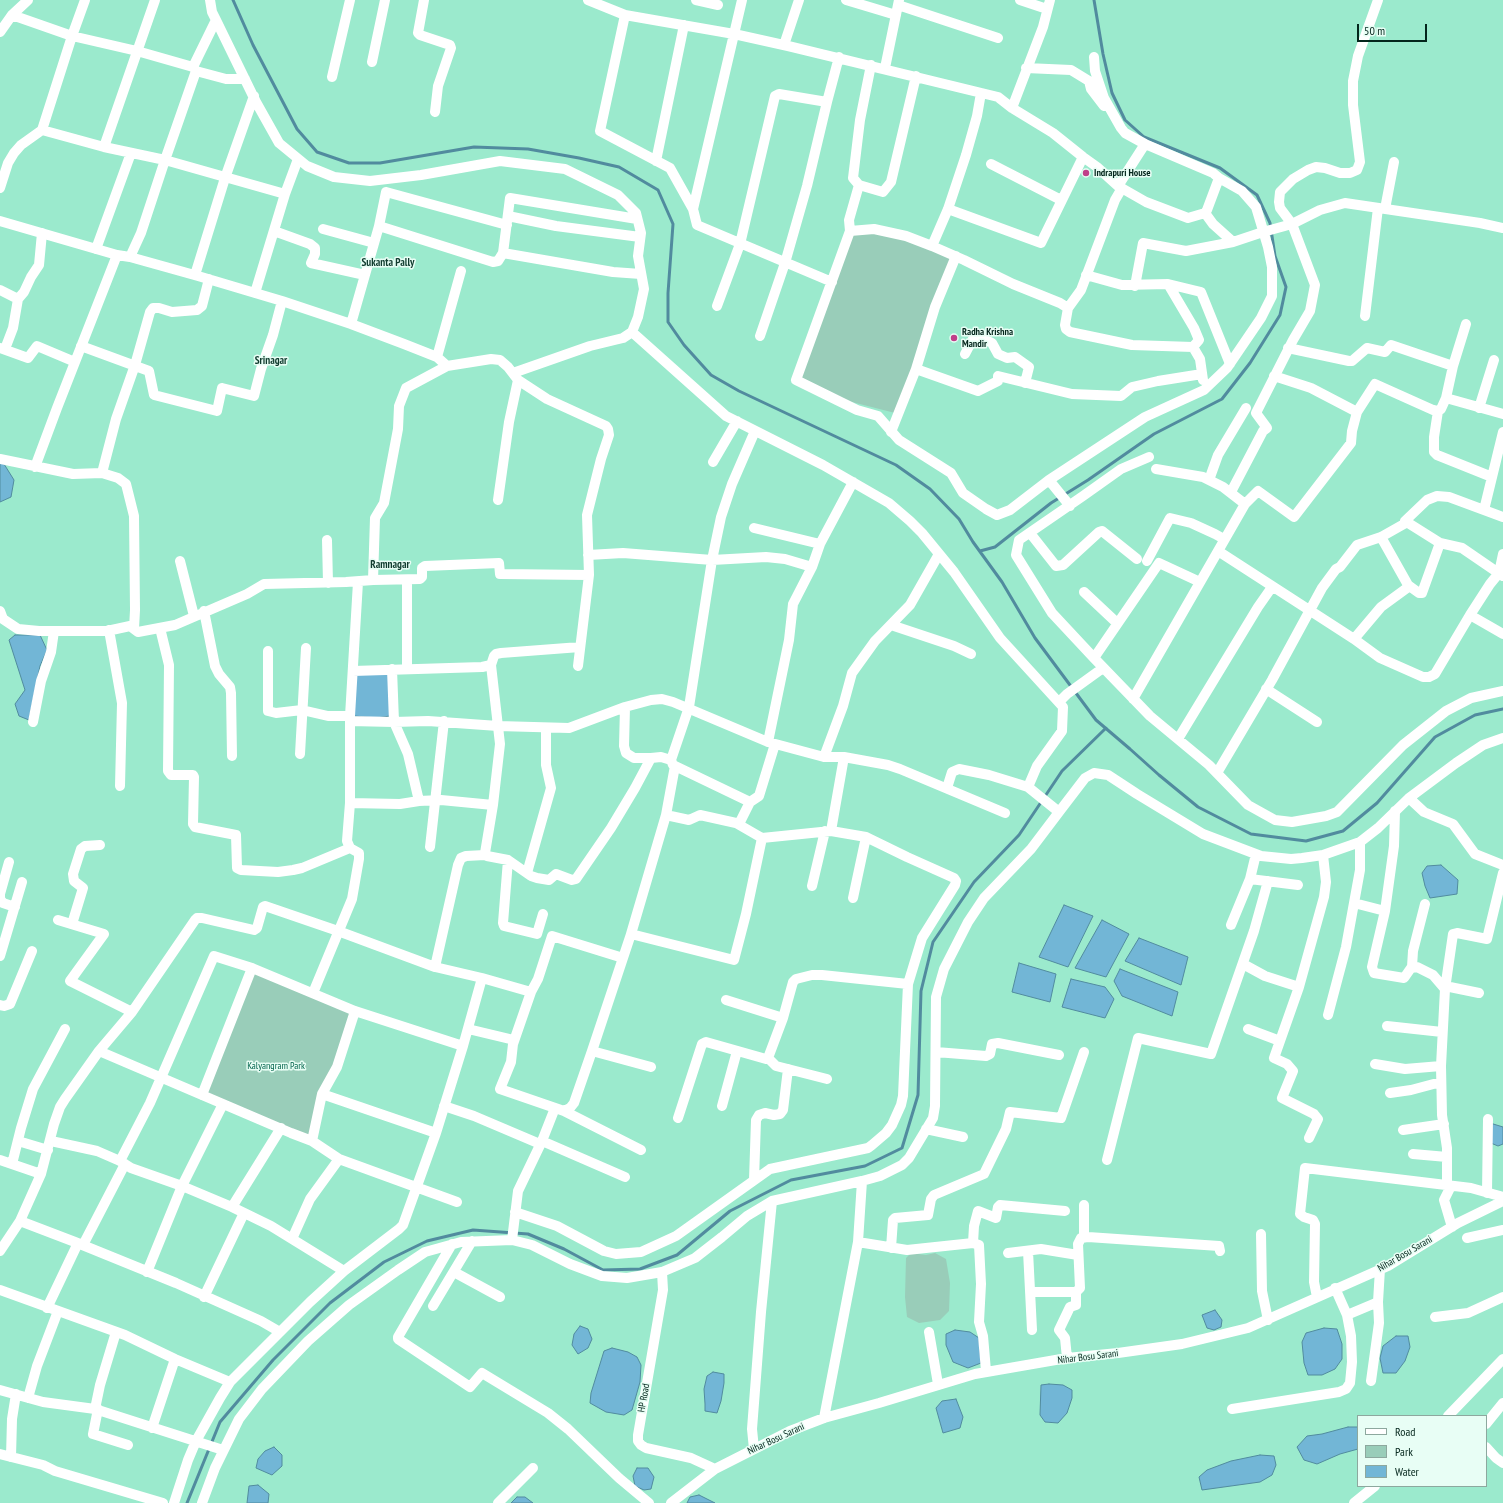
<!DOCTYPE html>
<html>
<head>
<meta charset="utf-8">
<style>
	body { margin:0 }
	#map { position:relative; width:1503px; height:1503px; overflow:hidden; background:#9beacd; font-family:"PT Sans Narrow",sans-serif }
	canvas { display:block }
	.legend { position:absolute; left:1357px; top:1415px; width:130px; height:72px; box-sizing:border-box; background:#e8fef5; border:1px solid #8da89e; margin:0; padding:5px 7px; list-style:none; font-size:12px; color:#04261c }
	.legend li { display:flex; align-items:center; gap:8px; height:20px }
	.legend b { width:20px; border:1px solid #8da89e }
	.scale { position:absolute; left:1357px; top:24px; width:70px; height:18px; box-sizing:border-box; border:2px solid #04261c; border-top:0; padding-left:5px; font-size:12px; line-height:14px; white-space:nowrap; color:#04261c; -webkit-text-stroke:3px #e8fef5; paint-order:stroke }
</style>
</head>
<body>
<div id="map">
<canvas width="1503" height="1503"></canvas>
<ul class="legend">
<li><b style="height:5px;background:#fff"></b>Road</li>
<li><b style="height:11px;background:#99cdb9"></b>Park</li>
<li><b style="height:11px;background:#72b6d6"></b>Water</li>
</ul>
<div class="scale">50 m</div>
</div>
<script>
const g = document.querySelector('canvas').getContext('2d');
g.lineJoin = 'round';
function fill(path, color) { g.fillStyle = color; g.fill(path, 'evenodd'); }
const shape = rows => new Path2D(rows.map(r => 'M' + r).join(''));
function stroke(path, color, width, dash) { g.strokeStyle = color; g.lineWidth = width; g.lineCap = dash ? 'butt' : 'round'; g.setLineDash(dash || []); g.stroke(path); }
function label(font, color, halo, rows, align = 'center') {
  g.font = font + ' "PT Sans Narrow",sans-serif'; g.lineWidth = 3; g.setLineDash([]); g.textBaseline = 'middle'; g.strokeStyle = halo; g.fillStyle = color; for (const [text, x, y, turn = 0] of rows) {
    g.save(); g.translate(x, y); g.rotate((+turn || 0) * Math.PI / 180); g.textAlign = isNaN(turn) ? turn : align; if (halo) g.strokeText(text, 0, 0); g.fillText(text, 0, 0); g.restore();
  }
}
const green = shape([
	[876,230,956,259,899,414,848,401,800,377,851,233],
	[255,972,350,1012,310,1137,206,1097],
	[911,1253,926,1255,935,1253,946,1259,950,1283,949,1311,940,1320,919,1323,907,1317,905,1297,906,1258]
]);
const water = shape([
	[0,463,4,464,14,480,11,497,0,502,0,463],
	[15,635,40,635,47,650,40,666,29,720,19,716,15,704,25,690,9,640,15,635],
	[389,671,390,716,376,718,354,716,355,674,389,671],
	[1441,865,1458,880,1457,894,1430,898,1425,886,1422,873,1427,866,1441,865],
	[1064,905,1093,916,1068,967,1039,957,1064,905],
	[1102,920,1129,934,1106,977,1075,968,1102,920],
	[1139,938,1188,957,1181,985,1125,961,1139,938],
	[1019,963,1056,974,1050,1002,1012,992,1019,963],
	[1120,969,1178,992,1172,1016,1122,996,1114,981,1120,969],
	[1071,979,1105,987,1114,999,1105,1018,1062,1007,1071,979],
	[1490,1123,1503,1127,1503,1144,1498,1146,1486,1141,1490,1123],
	[1215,1310,1222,1320,1221,1327,1214,1330,1207,1328,1202,1315,1215,1310],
	[580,1326,588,1329,592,1339,588,1348,578,1354,572,1345,574,1334,580,1326],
	[1324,1328,1337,1329,1342,1344,1342,1359,1335,1369,1322,1375,1308,1375,1304,1363,1302,1342,1306,1333,1324,1328],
	[955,1330,970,1332,979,1338,981,1363,968,1368,953,1362,946,1345,946,1334,955,1330],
	[1396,1336,1408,1336,1410,1347,1405,1361,1396,1373,1383,1373,1380,1358,1383,1346,1396,1336],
	[612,1348,628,1352,637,1357,641,1365,640,1382,632,1410,624,1415,606,1412,590,1403,591,1393,604,1351,612,1348],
	[713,1372,724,1374,724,1383,721,1401,717,1413,705,1411,705,1404,704,1389,707,1376,713,1372],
	[1049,1384,1063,1385,1072,1390,1072,1398,1067,1413,1058,1423,1045,1422,1040,1415,1041,1385,1049,1384],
	[956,1399,963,1417,960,1428,943,1433,936,1408,942,1401,956,1399],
	[1348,1427,1358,1427,1358,1449,1340,1454,1317,1464,1304,1460,1297,1447,1307,1436,1322,1434,1348,1427],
	[274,1447,282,1455,282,1466,272,1475,256,1468,258,1459,265,1451,274,1447],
	[1260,1455,1274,1456,1276,1465,1272,1475,1260,1482,1202,1490,1199,1477,1207,1470,1231,1461,1260,1455],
	[637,1468,648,1468,654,1477,651,1489,644,1490,635,1486,633,1476,637,1468],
	[258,1485,269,1494,268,1503,247,1503,249,1486,258,1485],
	[699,1495,715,1503,687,1503,690,1497,699,1495],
	[517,1497,525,1497,533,1503,511,1503,517,1497]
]);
const stream = shape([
	[233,0,253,45,297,129,317,152,349,163,380,163,474,147,528,149,579,158,619,167,658,190,673,224,668,293,668,322,684,345,711,375,739,391,896,465,930,489,959,519,973,542,1002,582,1035,638,1096,720,1130,749,1159,775,1198,807,1251,834,1306,841,1343,831,1377,803,1435,737,1475,715,1503,709],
	[980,551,995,547,1051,503,1088,480,1154,434,1222,399,1250,363,1280,315,1286,287,1275,256,1270,223,1257,195,1220,168,1144,137,1125,120,1112,93,1103,54,1094,0],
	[187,1503,220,1422,273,1360,330,1303,384,1262,427,1241,473,1230,528,1234,564,1249,603,1270,640,1269,677,1255,730,1211,791,1180,865,1166,902,1148,918,1095,921,991,933,942,974,882,1019,835,1062,771,1106,728]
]);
const street = shape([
	[210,0,212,12,216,20,256,102,279,143,307,166,334,177,370,181,421,175,500,161,565,169,618,195,636,213,641,233,638,256,644,289,638,317,632,332,623,338,590,346,513,373],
	[424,0,418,33,420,35,450,45,451,48,438,86,435,112],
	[588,0,625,15,734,34,788,46,998,97,1012,108,1053,133,1083,157,1097,167,1118,186,1146,202,1188,218,1205,213,1213,224,1233,242],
	[696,0,718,5],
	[846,0,896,15],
	[1020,0,1047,9],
	[898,5,998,38],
	[12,15,72,36,137,51,193,67,196,71,165,160,285,194,255,293],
	[625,15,600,131,670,168,693,209,697,225,832,282],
	[0,32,12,15,28,0],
	[784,45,799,0],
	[1094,57,1095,71,1104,98,1121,128,1125,133,1145,144,1118,186],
	[372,62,385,0],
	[871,65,860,120,853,178,859,185,883,192,891,182,916,76],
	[193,67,216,20],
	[885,68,899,0],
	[1026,68,1071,70,1089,81,1091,89,1104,106],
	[196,71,226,79,245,79],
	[332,77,350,0],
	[981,93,977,116,966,155,948,209,932,246,964,260,1013,284,1060,303,1068,308],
	[1012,108,1043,27,1050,0],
	[42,130,104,147,165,160,141,233,130,257],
	[104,147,155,0],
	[656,161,684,25],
	[991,164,1061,200],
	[859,185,849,220,850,231,796,380,857,410,878,416,899,440,951,473,963,493,986,509,997,515,1010,510,1049,480,1145,417,1204,390,1227,368,1261,318,1272,296,1272,267,1268,247,1256,207,1242,191,1219,178,1213,173,1145,144],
	[0,188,8,163,14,153,21,145,42,130,72,36,85,0],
	[1122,188,1115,200,1081,290,1068,308,1065,325,1066,329,1070,332,1132,345,1193,347],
	[285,194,298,159],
	[693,209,742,0],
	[948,209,1041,243,1083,157],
	[1385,209,1394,162],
	[1205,213,1207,210,1219,178],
	[508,216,556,226,640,237],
	[0,221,117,255,130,257,198,276,282,301,351,324,404,344,437,357,447,366],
	[379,226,386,192,507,225],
	[323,229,374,243],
	[274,231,310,244,315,248,315,254,311,263,365,275],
	[850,231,874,229,906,236,932,246],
	[96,249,131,153],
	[503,253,510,198,637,219],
	[195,275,225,178,254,96],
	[1086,275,1122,285,1168,284,1194,328,1199,340,1193,347,1200,359,1203,380],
	[1168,284,1201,292,1230,364],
	[1135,286,1143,243,1186,251,1233,242,1263,232,1292,224,1280,208,1279,202,1280,192,1293,179,1308,170,1316,167,1325,168,1340,173,1350,173,1357,170,1360,162,1353,105,1353,81,1358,56,1378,0],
	[0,290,18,299,13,328,5,349],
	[18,299,24,292,31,277,39,265,42,233],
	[717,306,740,244,775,96,779,94,827,102],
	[1365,316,1378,208],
	[351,324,379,226,493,262,498,261,503,253,613,272,641,274],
	[632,332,726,416,823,465,889,503,910,521,922,533,954,572,1000,638,1063,707,1062,731,1037,766,1028,787,1059,812,1085,778,1094,773,1108,775,1137,794,1203,834,1261,856,1291,859,1302,858,1323,855,1360,842,1378,828,1409,798,1456,763,1483,745,1503,738],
	[760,336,785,263,807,186,827,102,839,57],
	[81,346,149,371,154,395,217,411,222,388,254,396,261,369,273,335,282,301],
	[0,348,28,358,37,346,75,362],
	[1288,348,1349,361,1352,361,1367,348,1385,352,1391,345,1453,366],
	[965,354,975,335,992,343,998,354,1007,358,1015,357,1029,367,1025,383],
	[437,357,461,271],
	[916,369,935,307,956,256],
	[1274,376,1311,388,1357,412],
	[1446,398,1503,414],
	[1479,408,1494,360],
	[1438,411,1434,437,1434,452,1437,455,1492,477],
	[891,432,916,369,978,391,998,381,998,376,1072,394,1121,396,1132,387,1158,381,1202,374],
	[1149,457,1121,469,1083,496,1019,540,1016,555,1052,613,1094,658,1150,716,1209,765,1248,805,1275,820,1292,822,1326,816,1337,812,1403,745,1446,711,1471,698,1503,691],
	[0,459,73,474,102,473,116,419,135,365,150,312,153,308,159,308,172,312,197,310,202,306,209,279],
	[713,462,737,421],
	[35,467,57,408,117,255],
	[102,473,118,478,126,484,134,516,135,610,134,629],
	[1049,480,1070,506],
	[1209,480,1218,455,1246,408],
	[1231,492,1263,431,1267,428,1256,413,1293,340,1310,311,1315,285,1292,224,1320,210,1345,203,1480,223,1503,228],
	[498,500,509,422,518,380],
	[1245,504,1258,491,1294,517,1351,443,1352,431,1357,412,1375,384,1433,410,1438,411,1441,409,1446,398,1453,366,1466,324],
	[1484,510,1503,432],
	[1405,521,1440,543,1462,548,1503,576],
	[754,528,820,544],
	[1030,533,1056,566,1063,565,1099,532,1102,531,1137,559],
	[327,540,328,583],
	[1218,551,1354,639,1380,658,1423,677,1429,677,1435,674,1470,615,1490,584,1499,573,1503,554],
	[588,555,623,553,712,560,766,557,785,559,812,567],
	[180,561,194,616],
	[1147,561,1170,518,1191,523,1215,534,1224,539],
	[373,580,420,579,422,577,422,568,425,566,499,563,500,574,589,575],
	[407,580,407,668],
	[1408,585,1419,593,1422,593,1440,543],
	[1084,592,1117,623],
	[0,611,3,619,18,629,39,631,107,631,130,626,138,632,175,625,247,594,264,584,346,582,373,580,375,518,384,503,398,429,399,406,406,388,447,366,491,359,500,360,508,367,518,380,547,399,606,426,608,429,609,435,601,459,587,515,589,575,578,666],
	[204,611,215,666,219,674,230,687,231,693,232,756],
	[1470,615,1503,634],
	[891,625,954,646,971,654],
	[160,628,169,665,168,771,171,775,193,775,194,777,193,824,195,827,236,835,237,868,241,870,278,872,293,870,302,868,350,848],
	[109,630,122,703,120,786],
	[1354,639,1381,607,1407,588,1408,585,1381,537],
	[268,651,268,711,276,713,302,710,328,716,350,716],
	[1094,658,1159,563,1200,582],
	[491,665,500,744,493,805,485,853,487,856,508,860,531,876,537,878,549,880,556,874,572,880,576,879,611,828,635,788,651,758,661,757,671,760],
	[392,669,394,722,408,754,419,801],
	[353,671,482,667,491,665,494,656,496,654,501,653,580,647],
	[1266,689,1317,722],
	[1133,699,1245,504,1223,487,1203,477,1156,469],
	[1059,702,1067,694,1103,668],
	[625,707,624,746,626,753,634,758,651,758],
	[350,721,394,722,428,721,498,726,569,728,625,707,651,700,662,699,673,702,768,742,824,757,844,757,831,831],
	[33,722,41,681,51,652,54,631],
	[1178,739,1258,607,1272,587],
	[768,742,789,640,793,604,812,567,820,544,853,482],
	[300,754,306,648],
	[824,757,843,706,852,673,875,641,910,605,939,554],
	[844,757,888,765,900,769,1005,813],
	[1217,773,1272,680,1322,588,1336,569,1340,567,1357,545,1381,537,1404,524,1405,521,1427,500,1437,496,1449,497,1503,517],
	[947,788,952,772,959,769,989,775,1028,787],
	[1409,798,1424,812,1453,824,1475,854,1503,865],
	[750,802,673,765,671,760,689,707,712,560,721,517,732,484,755,431],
	[350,803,400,804,419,801,441,800,493,805],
	[666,815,675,766],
	[739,824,750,802,759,796,775,744],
	[430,847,444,721],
	[1256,854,1250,879,1298,885],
	[508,860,503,923,504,926,537,934,543,914],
	[9,862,0,894,0,899,3,903,15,907],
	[527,873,551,788,546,765,546,728],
	[812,886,825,831],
	[853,898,866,837],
	[1354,903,1385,911,1372,967,1374,973,1404,978,1411,968,1417,967,1433,975,1445,989,1441,1066,1442,1115,1447,1148,1447,1186],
	[1385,911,1394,846,1395,811],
	[58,920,104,934,70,981,132,1012],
	[72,924,83,888,74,881,73,874,81,849,85,846,100,845],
	[1231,925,1250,879],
	[631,934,666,815,689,820,700,815,736,823,762,838],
	[0,956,22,882],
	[623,958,552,936,538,979,531,992,513,1044,511,1062,500,1089,564,1111,570,1108,574,1103,592,1051,631,934,734,960,746,914,762,838,831,831,866,837,907,857,954,878,956,881,955,885,922,938,908,984,822,975,812,975,796,979,793,982,783,1018,768,1058,766,1059,706,1042,702,1044,678,1118],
	[1243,964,1265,976,1299,987],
	[435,967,458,865,461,858,466,856,485,855],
	[1412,967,1413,951,1425,904],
	[1445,986,1479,993],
	[1445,989,1453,934,1457,933,1487,939,1503,873],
	[313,993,352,899,359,859,359,853,350,848,347,841,350,803,350,716,358,582],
	[726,1000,783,1018],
	[0,1005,4,1006,10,1004,32,951],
	[1328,1015,1346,947,1360,870,1360,842],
	[1387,1026,1442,1032],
	[468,1029,514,1040],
	[1248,1029,1280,1041],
	[463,1046,482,978],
	[99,1051,291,1133,312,1141,339,1159,457,1202],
	[592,1051,651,1067],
	[936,1052,986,1056,990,1054,992,1044,998,1043,1059,1055],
	[768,1058,776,1066,827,1079],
	[1375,1064,1405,1069,1441,1066],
	[1390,1093,1411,1090,1441,1082],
	[202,1095,252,968],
	[444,1106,474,1116,540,1144],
	[722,1106,737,1051],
	[564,1111,641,1150],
	[926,1129,963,1137],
	[1403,1130,1444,1124],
	[1309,1138,1318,1119,1314,1114,1282,1098,1293,1071,1287,1064,1274,1058,1299,987,1324,897,1326,882,1323,855],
	[18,1141,48,1150],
	[51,1141,97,1151,120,1161,131,1168,182,1186,232,1207,271,1226,344,1271],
	[312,1141,322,1094,337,1067,355,1011],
	[542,1141,625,1177],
	[1413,1154,1447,1157],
	[0,1160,41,1174],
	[1107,1160,1138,1038,1211,1054,1254,931,1268,881],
	[120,1161,150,1103,214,956,252,968,355,1011,463,1046,436,1133,322,1094],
	[12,1164,21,1128,33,1089,65,1029],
	[754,1180,756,1120,759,1115,765,1113,774,1115,780,1114,783,1110,788,1069],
	[1451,1186,1444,1200,1452,1227],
	[1487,1193,1488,1119],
	[1084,1205,1084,1237],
	[232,1207,281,1128],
	[515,1212,557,1226,604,1251,616,1254,641,1252,676,1236,770,1169,868,1148,872,1145,886,1133,892,1125,901,1105,903,1096,908,984],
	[20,1221,75,1242,176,1283,261,1321,280,1332],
	[1261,1234,1262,1291,1268,1320],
	[1467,1238,1503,1230],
	[292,1239,310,1199,339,1159],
	[512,1240,518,1191,542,1141,555,1108],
	[858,1242,907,1250,973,1243,979,1245,981,1284,979,1322,983,1336,986,1371],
	[973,1243,974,1226,978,1211,996,1218,998,1207,1000,1205,1065,1211],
	[452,1244,398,1337,398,1339,470,1387,482,1373,548,1413,568,1429,619,1478,649,1503],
	[83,1245,125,1164],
	[891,1248,893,1220,895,1218,928,1215,931,1199,934,1195,984,1174,1006,1129,1010,1112,1061,1118,1084,1052],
	[0,1251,20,1221,41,1174,54,1124,60,1107,65,1099,99,1051,132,1012,195,920,197,918,202,918,254,930,257,928,263,907,265,906,338,931,435,967,482,978,531,992],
	[1028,1251,1032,1330],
	[1008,1253,1041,1249,1078,1255],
	[147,1272,182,1186,223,1104],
	[454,1272,500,1297],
	[662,1272,663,1290,638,1435,638,1441,641,1445,646,1448,691,1458,715,1469],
	[1335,1288,1347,1315],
	[0,1290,125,1335,175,1359,230,1382],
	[1030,1292,1076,1292],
	[204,1297,244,1213],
	[1317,1297,1314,1282,1315,1224,1313,1220,1304,1217,1300,1214,1305,1168,1471,1188,1503,1197],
	[433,1306,472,1241],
	[47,1308,78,1243],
	[1435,1317,1468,1313,1503,1297],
	[929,1332,938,1384],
	[1067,1358,1065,1338,1059,1330,1070,1307,1076,1305,1076,1292,1080,1288,1078,1244,1081,1238,1088,1237,1219,1246,1220,1251],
	[1371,1381,1379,1323,1378,1302],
	[0,1390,43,1402,95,1409,223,1450],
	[28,1398,37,1366,58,1311],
	[95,1409,100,1385,116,1332],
	[98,1409,93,1434,128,1445],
	[1232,1409,1339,1392,1346,1389,1350,1383,1352,1362,1351,1336,1347,1315,1378,1302,1380,1269],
	[1448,1416,1503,1359],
	[824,1418,858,1242,862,1181],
	[1486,1424,1503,1403],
	[152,1428,175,1359],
	[1486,1447,1496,1458,1503,1463],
	[754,1449,752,1429,761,1312,772,1201],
	[0,1454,43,1465,55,1471,163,1503],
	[11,1457,12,1419,16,1394],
	[174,1503,188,1460,196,1441,220,1398,230,1382,310,1302,344,1271,399,1229,403,1225,436,1133],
	[202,1503,215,1468,239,1419,262,1389,308,1341,349,1305,398,1270,425,1252,461,1242,512,1240,532,1245,570,1264,602,1276,627,1278,662,1272,695,1258,722,1237,747,1216,772,1201,862,1181,880,1176,902,1165,909,1158,933,1118,935,1106,936,997,944,969,968,922,984,898,1031,849,1059,812],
	[498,1503,533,1468],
	[671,1503,715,1469,790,1431,824,1418,879,1403,975,1374,1067,1358,1118,1353,1182,1344,1248,1328,1388,1266,1458,1223,1503,1201],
	[1354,1503,1375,1486]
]);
const markers = [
	[1086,173,4,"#c03f89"],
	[954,338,4,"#c03f89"]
];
const poiNames = [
	["Indrapuri House",1094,173],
	["Radha Krishna",962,332],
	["Mandir",962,344]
];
const parkNames = [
	["Kalyangram Park",276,1066]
];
const streetNames = [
	["Nihar Bosu Sarani",1405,1254,-30],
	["Nihar Bosu Sarani",1088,1357,-7],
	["HP Road",644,1398,-80],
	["Nihar Bosu Sarani",776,1439,-25]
];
const neighbourhoodNames = [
	["Sukanta Pally",388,263],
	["Srinagar",271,361],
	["Ramnagar",390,565]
];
fill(green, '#99cdb9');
fill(water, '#72b6d6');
stroke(water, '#518b9e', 1);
stroke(stream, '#518b9e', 3);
stroke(street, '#fff', 10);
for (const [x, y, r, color] of markers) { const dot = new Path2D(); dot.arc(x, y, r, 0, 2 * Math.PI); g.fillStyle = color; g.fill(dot); stroke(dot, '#e8fef5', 1.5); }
label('bold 10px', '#04261c', '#e8fef5', poiNames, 'left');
label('10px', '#00634b', '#e8fef5', parkNames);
label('10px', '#04261c', '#e8fef5', streetNames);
label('bold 11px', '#113c2f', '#e8fef5', neighbourhoodNames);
</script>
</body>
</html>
